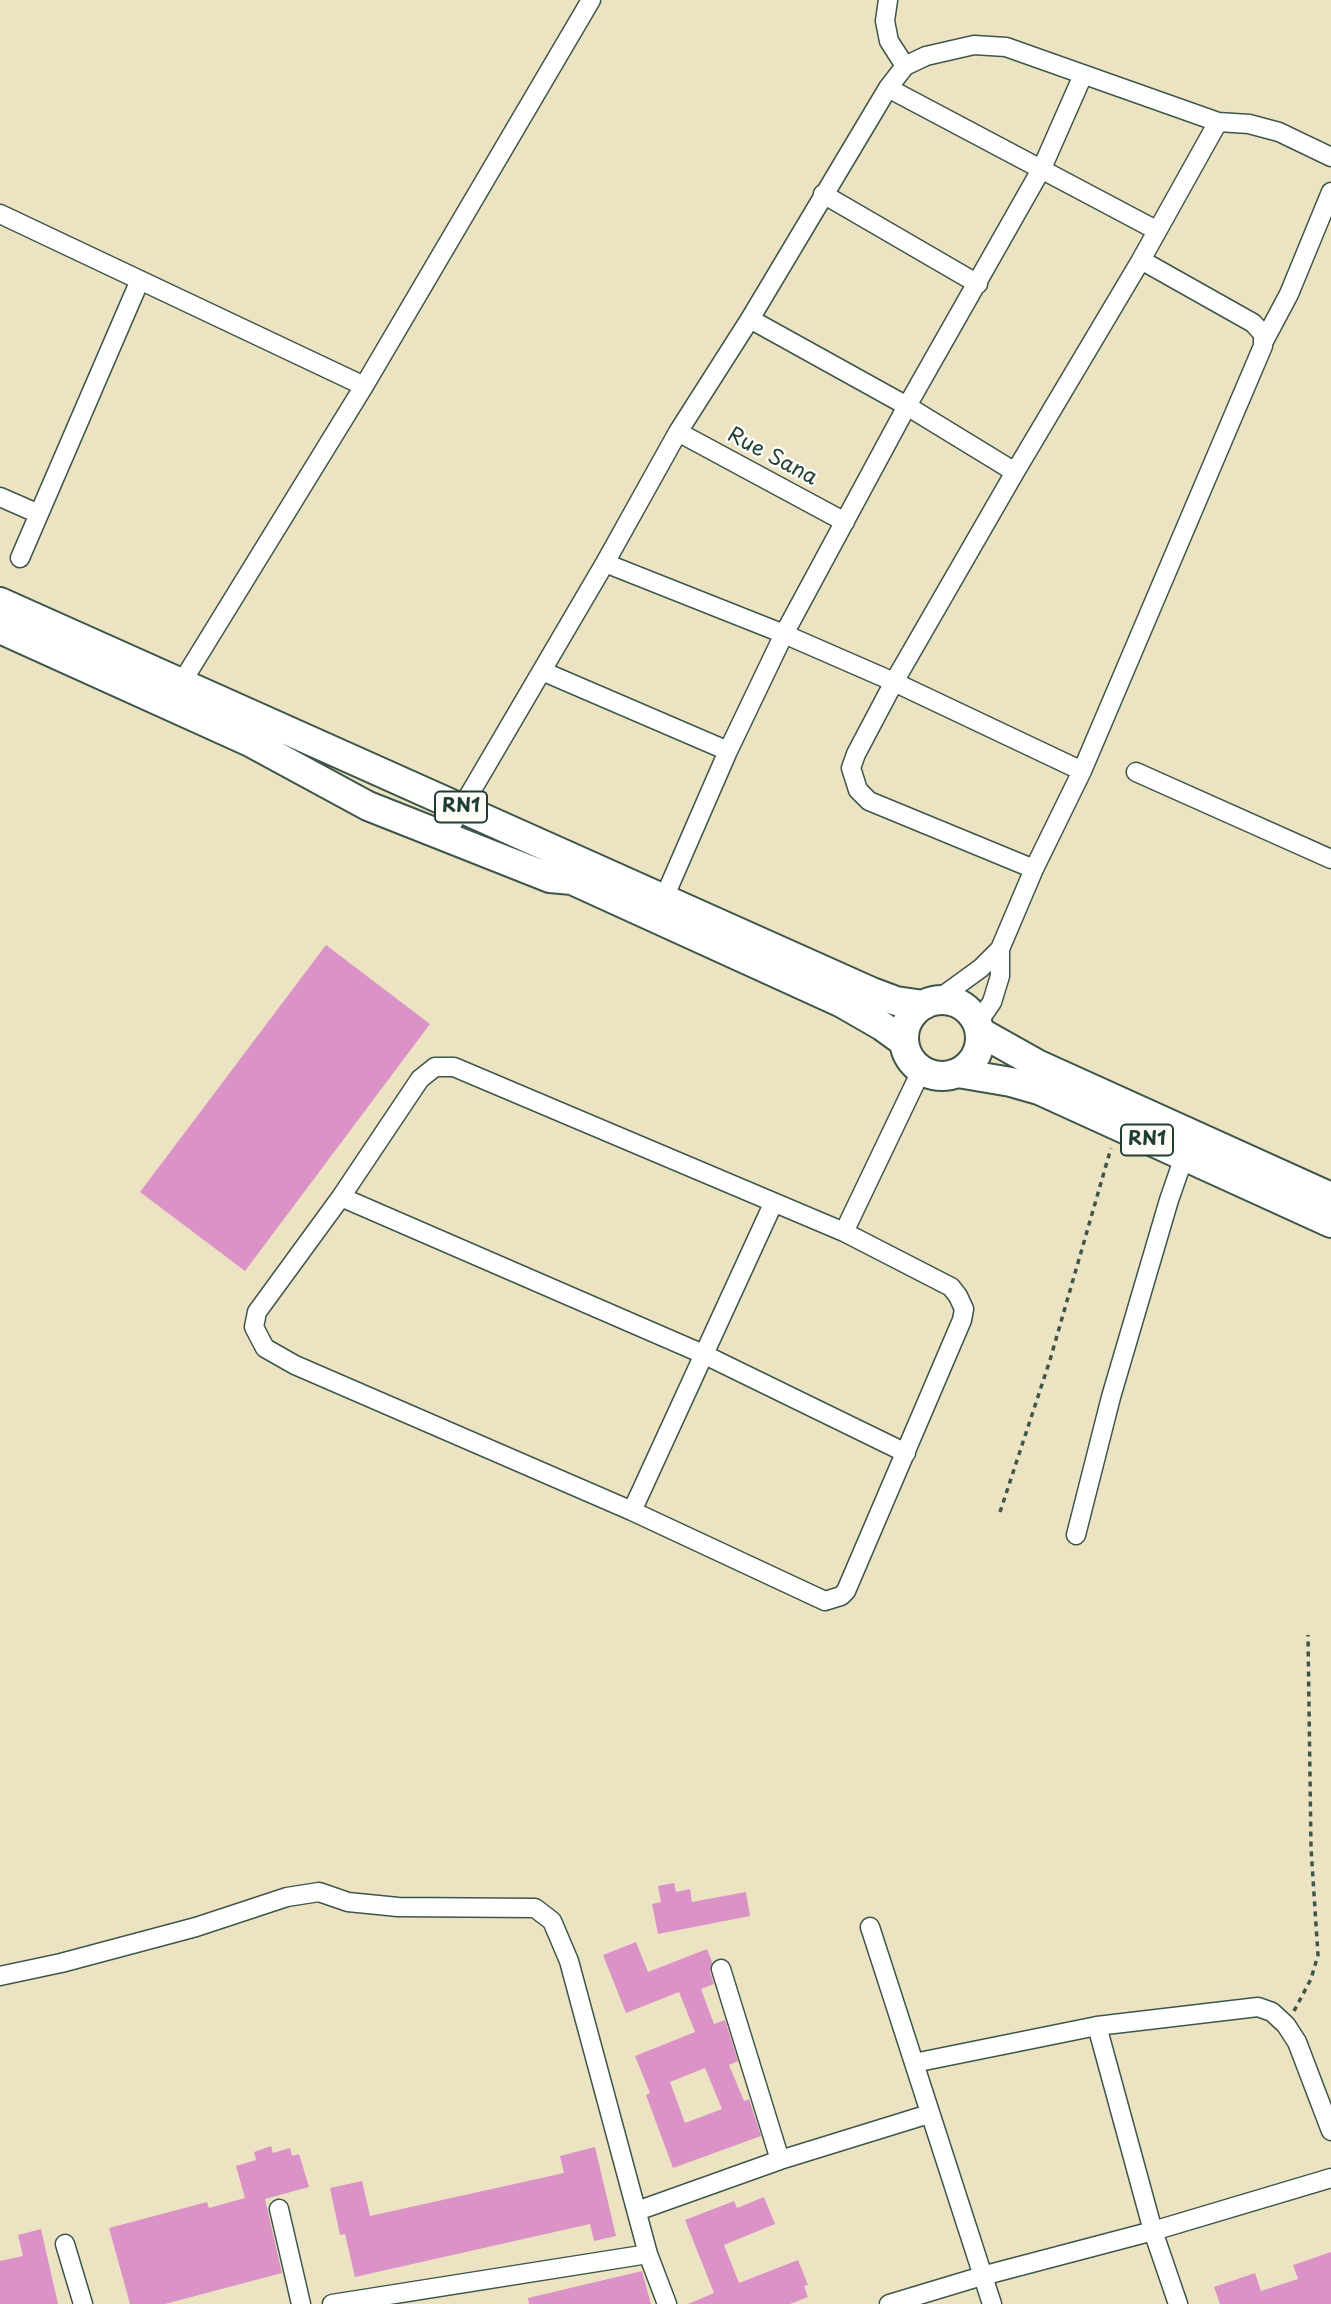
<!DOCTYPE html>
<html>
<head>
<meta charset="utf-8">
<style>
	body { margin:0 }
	canvas { display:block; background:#ece3c3 }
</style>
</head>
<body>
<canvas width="1331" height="2304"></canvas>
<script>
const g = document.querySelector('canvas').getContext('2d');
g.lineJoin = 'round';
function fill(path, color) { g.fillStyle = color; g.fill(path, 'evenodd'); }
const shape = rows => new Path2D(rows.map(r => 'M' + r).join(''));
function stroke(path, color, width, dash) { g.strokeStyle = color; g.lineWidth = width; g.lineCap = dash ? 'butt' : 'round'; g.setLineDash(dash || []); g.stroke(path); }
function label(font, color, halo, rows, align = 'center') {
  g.font = font + ' "Playpen Sans",sans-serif'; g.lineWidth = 5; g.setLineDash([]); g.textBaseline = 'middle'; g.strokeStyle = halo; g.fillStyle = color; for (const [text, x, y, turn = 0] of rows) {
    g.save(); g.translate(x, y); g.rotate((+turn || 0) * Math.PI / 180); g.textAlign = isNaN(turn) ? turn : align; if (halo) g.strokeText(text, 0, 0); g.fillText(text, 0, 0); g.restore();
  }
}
const building = shape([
	[326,945,430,1024,245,1271,140,1192],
	[674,1883,676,1892,690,1889,692,1902,746,1892,750,1916,658,1934,652,1904,661,1902,658,1886],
	[636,1942,648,1972,707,1949,712,1962,710,1972,714,1984,701,1989,714,2024,725,2020,738,2061,729,2065,744,2101,749,2099,761,2136,673,2168,646,2095,650,2093,635,2056,695,2032,679,1992,626,2013,603,1955],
	[705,2068,722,2109,685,2123,670,2082],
	[271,2146,273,2153,290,2148,292,2156,299,2154,309,2187,265,2199,282,2273,165,2304,130,2304,109,2228,207,2202,209,2208,245,2198,236,2166,256,2160,254,2152],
	[595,2147,616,2236,594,2241,590,2224,355,2277,345,2234,340,2235,330,2188,362,2181,370,2216,564,2173,560,2156],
	[764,2197,775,2224,724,2245,739,2283,798,2260,808,2285,804,2286,808,2297,790,2304,688,2304,714,2293,685,2220,734,2201,737,2208],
	[41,2229,58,2304,0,2304,0,2261,23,2256,18,2235],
	[1331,2252,1331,2304,1220,2304,1214,2287,1255,2273,1261,2291,1298,2279,1293,2265],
	[642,2271,651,2304,529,2304,528,2298]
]);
const path = shape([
	[1000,1512,1050,1360,1111,1148],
	[1294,2011,1311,1979,1318,1955,1311,1848,1308,1635]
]);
const street = shape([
	[888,0,885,21,889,41,905,66],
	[888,88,1156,230],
	[823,194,978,284],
	[0,214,364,386],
	[750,319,907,406,1015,472],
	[1264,341,1289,294,1331,192],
	[678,432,845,522],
	[0,497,39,514],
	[20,558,140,280],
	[605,563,784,634,894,682,1082,771],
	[542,671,728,751],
	[182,682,364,386,591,0],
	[1136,772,1331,859],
	[445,836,605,563,678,432,750,319,888,88,905,66,926,56,974,45,1006,47,1218,122,1249,124,1279,132,1331,157],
	[1034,869,869,801,858,790,851,768,856,754,894,682,1015,472,1141,260,1218,122],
	[664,898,728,751,784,634,907,406,1042,168,1083,75],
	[937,1000,981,968,1000,949,1034,869,1082,771,1263,346,1263,334,1253,323,1141,260],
	[977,1024,992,1002,1000,976,1000,949],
	[435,1067,454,1067,844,1232,951,1287,958,1296,964,1309,962,1320,846,1591,841,1596,825,1601,632,1511,295,1365,265,1348,254,1327,257,1312,341,1197,420,1079,435,1067],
	[341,1197,703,1354,906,1453],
	[844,1232,921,1071],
	[632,1511,773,1204],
	[1076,1535,1111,1397,1169,1200,1184,1157],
	[870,1927,992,2304],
	[721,1969,780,2160],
	[0,1976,61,1963,196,1927,287,1897,319,1892,348,1902,398,1907,535,1908,552,1921,569,1961,648,2254,667,2304],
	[1097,2026,1153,2231,1178,2304],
	[914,2063,1097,2026,1258,2007,1272,2012,1286,2025,1297,2042,1331,2131],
	[279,2209,301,2304],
	[637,2211,780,2160,929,2114],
	[65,2244,83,2304],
	[332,2304,648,2254],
	[889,2304,982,2276,1153,2231,1331,2178]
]);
const primary = shape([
	[0,602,872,992,896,1001,924,1005],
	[0,629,250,742,368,806,550,878,572,880,842,1003,882,1026,904,1042],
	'904 1038a38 38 0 1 1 76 0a38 38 0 1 1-76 0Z',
	[980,1032,1037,1064,1331,1197],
	[958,1073,1011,1082,1039,1090,1331,1223]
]);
const shields = [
	[461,807,52],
	[1147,1140,52]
];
const shieldNames = [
	["RN1",461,807],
	["RN1",1147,1140]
];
const streetNames = [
	["Rue Sana",772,457,28]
];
fill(building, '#db93c7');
stroke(street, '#3e5649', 21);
stroke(primary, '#3e5649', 32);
stroke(path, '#3e5649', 3.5, [5, 5]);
stroke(street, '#fff', 18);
stroke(primary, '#fff', 28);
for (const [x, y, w] of shields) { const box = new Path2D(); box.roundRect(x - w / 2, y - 15.5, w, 31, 5); g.fillStyle = '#fdfcf7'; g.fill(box); stroke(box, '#1f3d34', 2); }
label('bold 19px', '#1f3d34', null, shieldNames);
label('21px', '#1f3d34', '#fdfcf7', streetNames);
</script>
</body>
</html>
